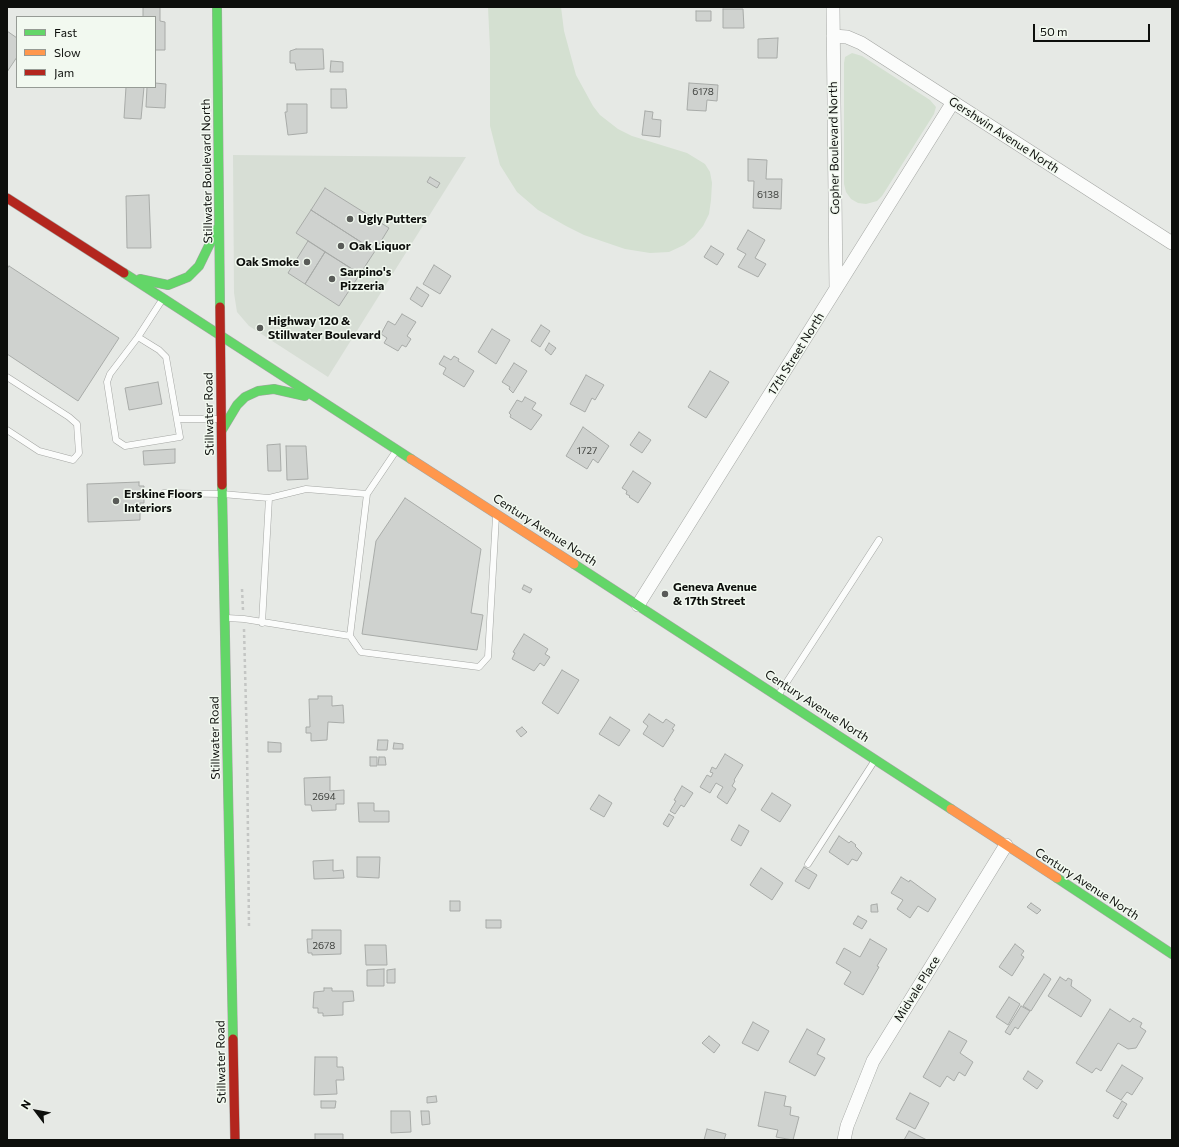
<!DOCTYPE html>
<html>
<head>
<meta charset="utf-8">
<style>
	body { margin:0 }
	#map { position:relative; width:1179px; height:1147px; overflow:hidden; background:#e6e9e5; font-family:Commissioner,sans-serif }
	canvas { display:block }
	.frame { position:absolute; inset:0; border:8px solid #0d0f0c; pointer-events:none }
	.legend { position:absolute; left:16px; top:16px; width:140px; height:72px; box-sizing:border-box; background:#f2f9f0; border:1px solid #969b95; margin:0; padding:5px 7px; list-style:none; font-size:12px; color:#0d0f0c }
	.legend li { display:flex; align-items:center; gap:8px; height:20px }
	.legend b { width:20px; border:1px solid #969b95 }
	.north { position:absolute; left:16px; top:1091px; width:40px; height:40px; -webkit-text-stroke:3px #f2f9f0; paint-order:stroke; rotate:302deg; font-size:11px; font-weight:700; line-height:16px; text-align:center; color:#0d0f0c }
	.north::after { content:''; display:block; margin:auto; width:14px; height:18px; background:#0d0f0c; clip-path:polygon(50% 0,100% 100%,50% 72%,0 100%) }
	.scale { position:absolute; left:1033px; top:24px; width:117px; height:18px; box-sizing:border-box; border:2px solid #0d0f0c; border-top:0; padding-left:5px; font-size:12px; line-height:14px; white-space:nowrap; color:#0d0f0c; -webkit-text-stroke:3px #f2f9f0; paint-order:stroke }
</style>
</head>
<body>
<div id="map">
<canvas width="1179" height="1147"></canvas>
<div class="frame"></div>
<ul class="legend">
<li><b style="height:5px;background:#63d668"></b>Fast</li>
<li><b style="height:5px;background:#ff974d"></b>Slow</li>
<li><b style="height:5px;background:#b3261e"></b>Jam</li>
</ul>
<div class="north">N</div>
<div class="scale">50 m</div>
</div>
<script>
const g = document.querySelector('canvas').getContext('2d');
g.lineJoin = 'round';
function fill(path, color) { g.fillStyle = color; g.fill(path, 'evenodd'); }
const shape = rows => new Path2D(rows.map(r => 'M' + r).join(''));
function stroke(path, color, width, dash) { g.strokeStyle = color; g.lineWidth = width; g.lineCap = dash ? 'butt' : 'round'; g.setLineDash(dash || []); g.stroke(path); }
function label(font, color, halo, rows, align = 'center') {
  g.font = font + ' Commissioner,sans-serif'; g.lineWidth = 3; g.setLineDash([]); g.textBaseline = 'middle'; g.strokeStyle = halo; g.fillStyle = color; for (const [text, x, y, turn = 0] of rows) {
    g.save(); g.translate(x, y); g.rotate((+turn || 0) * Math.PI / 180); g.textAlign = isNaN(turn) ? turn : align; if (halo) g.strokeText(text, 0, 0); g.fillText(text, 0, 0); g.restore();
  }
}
const built = shape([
	[233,155,466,157,328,377,249,326,237,312,234,293]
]);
const green = shape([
	[488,7,561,7,564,31,576,75,593,106,600,115,618,129,632,136,687,153,705,164,710,172,712,183,711,200,709,214,703,226,694,237,684,245,669,252,650,253,625,249,584,235,566,226,538,210,517,192,500,165,490,126,490,49],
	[852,53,862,56,930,100,936,107,934,114,882,196,877,201,866,204,858,203,851,199,846,192,844,184,844,63,845,57]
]);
const building = shape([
	[143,7,160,7,160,21,165,22,165,50,155,50,155,17,143,17,143,7],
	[723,9,743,9,744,28,723,28,723,9],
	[696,11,711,11,711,21,696,21,696,11],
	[7,31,17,38,17,57,7,72,7,31],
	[778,38,777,58,758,58,758,39,778,38],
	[296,49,323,49,324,69,296,70,295,63,290,63,290,51,296,49],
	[331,61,343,62,343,72,330,72,331,61],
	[155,83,166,84,165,108,146,107,147,87,155,87,155,83],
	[689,83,718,85,717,101,707,100,706,111,687,110,689,83],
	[126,87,144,87,141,119,124,118,126,87],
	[331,89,346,89,347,108,331,108,331,89],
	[287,104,307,104,307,133,288,135,285,112,287,112,287,104],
	[645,111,653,112,652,119,661,120,660,137,642,135,645,111],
	[748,159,767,160,766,179,782,179,781,209,753,208,754,181,748,181,748,159],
	[430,177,440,183,437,188,427,182,430,177],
	[325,188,389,228,375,251,311,210,325,188],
	[149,195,151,248,127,248,126,196,149,195],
	[311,210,375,251,360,274,296,233,311,210],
	[748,230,765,240,755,258,766,264,758,277,738,267,746,254,737,249,748,230],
	[308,241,325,252,305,284,288,273,308,241],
	[711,246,724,254,717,265,704,257,711,246],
	[325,252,360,274,339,306,305,284,325,252],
	[434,265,451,276,440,294,423,284,434,265],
	[9,266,119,338,78,401,7,354,7,269,9,266],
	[417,287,429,295,422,307,410,299,417,287],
	[402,314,416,322,407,336,411,339,406,347,402,345,398,351,384,343,387,338,381,334,388,321,395,325,402,314],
	[541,325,550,331,540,347,531,341,541,325],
	[492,329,510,340,496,364,478,352,492,329],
	[549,343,556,348,551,355,545,350,549,343],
	[444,356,451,360,454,356,459,359,458,361,474,371,464,387,443,374,446,368,439,364,444,356],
	[514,363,527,371,513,393,509,389,510,387,502,382,514,363],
	[710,371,729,382,706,418,688,407,710,371],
	[586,375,604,385,595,400,592,398,585,412,570,404,586,375],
	[158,382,162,404,129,410,125,388,158,382],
	[525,397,536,403,532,409,542,415,531,430,510,417,511,415,509,413,517,400,522,402,525,397],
	[583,427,609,446,598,463,593,459,587,469,566,456,583,427],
	[639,432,651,440,642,453,630,445,639,432],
	[280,444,281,471,268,471,267,445,280,444],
	[286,446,306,446,308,479,287,480,286,446],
	[175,449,175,463,144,465,143,451,175,449],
	[633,471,651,483,638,503,629,497,630,496,626,494,627,491,622,488,633,471],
	[139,482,139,486,144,486,144,503,140,503,140,520,88,522,87,484,139,482],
	[405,498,481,549,471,613,483,615,477,650,362,634,376,541,405,498],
	[524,585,532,589,530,593,522,589,524,585],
	[524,634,548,649,545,654,550,657,544,666,540,663,534,671,512,659,515,653,513,652,524,634],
	[562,670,579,680,558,714,542,703,562,670],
	[318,696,332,696,332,706,343,705,344,723,328,722,327,740,311,741,311,733,306,733,306,727,310,727,309,699,318,699,318,696],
	[649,714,663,723,666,719,675,725,672,729,674,730,663,747,643,734,648,726,643,722,649,714],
	[610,717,630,730,619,746,599,734,610,717],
	[522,727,527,732,521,737,516,731,522,727],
	[378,740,388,740,387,750,377,750,378,740],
	[268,742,281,743,281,752,268,752,268,742],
	[394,743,403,744,403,749,393,749,394,743],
	[725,754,743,765,734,780,735,781,732,786,736,789,727,804,717,797,723,787,716,783,710,793,700,787,707,775,711,777,713,773,710,772,712,767,716,769,725,754],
	[370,757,377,757,377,766,370,766,370,757],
	[379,757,385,757,386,765,378,765,379,757],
	[330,777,330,791,344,790,344,804,336,804,336,810,312,811,311,805,305,805,304,778,330,777],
	[682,786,693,793,684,807,681,805,675,814,670,811,676,801,674,800,682,786],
	[772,793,791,805,780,822,761,810,772,793],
	[599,795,612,803,604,817,590,809,599,795],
	[358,803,374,803,374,811,389,811,389,822,359,822,358,803],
	[669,814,674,817,668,827,663,824,669,814],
	[739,825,749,831,741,846,731,840,739,825],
	[839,836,849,843,851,841,856,845,855,846,862,853,857,861,852,859,848,865,829,852,839,836],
	[357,857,380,857,379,878,357,877,357,857],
	[333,860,333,871,343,870,344,878,314,879,313,861,333,860],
	[804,867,817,875,809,889,795,881,804,867],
	[761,868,783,883,772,900,750,885,761,868],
	[901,877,909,882,910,880,936,899,928,912,918,906,910,918,897,909,903,900,891,893,901,877],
	[450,901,460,901,460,911,450,911,450,901],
	[1031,903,1041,910,1037,914,1027,907,1031,903],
	[877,904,878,912,871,912,871,905,877,904],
	[858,916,867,921,862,929,853,924,858,916],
	[486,920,501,920,501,928,486,928,486,920],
	[312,930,341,930,341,954,312,955,312,953,308,953,307,939,312,939,312,930],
	[870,939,887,949,877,966,879,967,863,995,844,984,851,972,836,963,844,948,860,957,870,939],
	[1015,944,1024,951,1021,955,1024,957,1012,976,999,967,1015,944],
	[365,945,386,945,387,965,366,965,365,945],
	[384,969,384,986,367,986,367,970,384,969],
	[395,969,395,983,387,983,387,970,395,969],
	[1044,974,1051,979,1031,1011,1023,1006,1044,974],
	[1060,977,1066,981,1068,978,1072,980,1071,986,1091,1000,1081,1017,1048,996,1060,977],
	[324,988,332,988,332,991,353,991,354,1001,343,1002,343,1015,323,1016,323,1013,318,1013,318,1008,313,1008,314,992,324,991,324,988],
	[1009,997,1020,1004,1008,1025,996,1017,1009,997],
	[1021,1006,1030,1011,1018,1029,1015,1027,1010,1035,1005,1032,1021,1006],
	[1110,1009,1130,1022,1133,1018,1142,1023,1140,1027,1146,1031,1136,1048,1128,1049,1118,1043,1101,1071,1096,1068,1092,1073,1076,1063,1110,1009],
	[753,1022,769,1031,758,1051,742,1043,753,1022],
	[807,1029,825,1039,817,1054,825,1058,815,1076,789,1062,807,1029],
	[949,1031,967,1041,960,1053,973,1062,965,1076,959,1072,954,1081,947,1076,940,1087,923,1077,949,1031],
	[709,1036,720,1045,714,1053,702,1043,709,1036],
	[315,1057,337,1057,337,1067,343,1067,344,1080,336,1080,337,1094,314,1095,315,1057],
	[1122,1065,1143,1078,1132,1095,1127,1092,1121,1100,1106,1091,1122,1065],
	[1028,1071,1043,1081,1037,1089,1023,1079,1028,1071],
	[765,1092,786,1096,784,1106,791,1107,790,1115,799,1117,793,1140,776,1137,778,1130,758,1126,765,1092],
	[910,1093,929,1103,915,1129,896,1119,910,1093],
	[436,1096,437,1102,427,1103,427,1097,436,1096],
	[321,1101,336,1101,335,1108,321,1108,321,1101],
	[1122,1101,1127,1104,1118,1119,1113,1116,1122,1101],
	[391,1111,410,1111,411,1132,391,1133,391,1111],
	[421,1111,429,1111,430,1124,422,1125,421,1111],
	[707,1129,726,1134,724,1140,704,1140,707,1129],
	[909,1131,927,1140,904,1140,909,1131],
	[315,1134,343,1134,343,1140,315,1140,315,1134]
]);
const path = shape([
	[242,589,243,610],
	[244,629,247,746,249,928]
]);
const lane = shape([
	[138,337,159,350,166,357,180,437,125,446,116,440,107,382,110,374,138,337,162,300],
	[7,377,69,417,77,424,79,453,73,460,39,451,7,430],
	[177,419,220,419],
	[164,493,222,494,269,498,306,489,367,494,350,636,244,619,227,618],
	[367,494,396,451],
	[262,623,269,498],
	[350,636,361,652,479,667,488,657,496,516],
	[779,694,879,540],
	[808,864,875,760]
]);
const street = shape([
	[833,7,836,289],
	[833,36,847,37,861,43,1172,243],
	[638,605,953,102],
	[844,1140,847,1126,873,1061,1006,845]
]);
const fast = shape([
	[217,7,220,307],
	[124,273,411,459],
	[140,279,168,285,188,277,199,266,217,229],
	[222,430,237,405,245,397,258,391,274,389,305,396],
	[222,485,233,1039],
	[574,564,951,809],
	[1057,878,1172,954]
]);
const slow = shape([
	[411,459,574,564],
	[951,809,1057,878]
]);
const jam = shape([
	[7,198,124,273],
	[220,307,222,485],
	[233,1039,235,1140]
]);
const markers = [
	[350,219,4,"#595b58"],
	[341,246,4,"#595b58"],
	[307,262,4,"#595b58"],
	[332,279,4,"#595b58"],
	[260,328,4,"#595b58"],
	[116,501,4,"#595b58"],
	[665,594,4,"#595b58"]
];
const numberNames = [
	["6178",703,92],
	["6138",768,195],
	["1727",587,451],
	["2694",324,797],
	["2678",324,946]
];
const streetNames = [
	["Gershwin Avenue North",1004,135,33],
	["Gopher Boulevard North",834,148,-91],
	["Stillwater Boulevard North",207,171,-91],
	["17th Street North",796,354,-58],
	["Stillwater Road",209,414,-91],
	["Century Avenue North",545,530,33],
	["Century Avenue North",817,706,33],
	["Stillwater Road",215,738,-91],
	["Century Avenue North",1087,884,33],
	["Midvale Place",917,989,-58],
	["Stillwater Road",221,1062,-91]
];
const poiNames = [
	["Ugly Putters",358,219],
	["Oak Liquor",349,246],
	["Oak Smoke",299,262,"right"],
	["Sarpino's",340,272],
	["Pizzeria",340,286],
	["Highway 120 &",268,321],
	["Stillwater Boulevard",268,335],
	["Erskine Floors",124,494],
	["Interiors",124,508],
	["Geneva Avenue",673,587],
	["& 17th Street",673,601]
];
fill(built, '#d7ded5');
fill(green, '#d4e0d1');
fill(building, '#cfd2cf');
stroke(building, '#a8aba8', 1);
stroke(lane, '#a4a6a3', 7);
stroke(street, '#a4a6a3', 14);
stroke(fast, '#a4a6a3', 10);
stroke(slow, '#a4a6a3', 10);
stroke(jam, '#a4a6a3', 10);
stroke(path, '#c4c6c4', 2.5, [3, 3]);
stroke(lane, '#fbfcfb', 6);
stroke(street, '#fbfcfb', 13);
stroke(fast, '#63d668', 9);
stroke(slow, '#ff974d', 9);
stroke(jam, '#b3261e', 9);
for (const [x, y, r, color] of markers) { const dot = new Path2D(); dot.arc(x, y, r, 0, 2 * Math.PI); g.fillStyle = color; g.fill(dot); stroke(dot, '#f2f9f0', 1.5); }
label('10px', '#3e403d', null, numberNames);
label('12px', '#0d0f0c', '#f2f9f0', streetNames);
label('bold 12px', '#0d0f0c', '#f2f9f0', poiNames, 'left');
</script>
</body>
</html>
